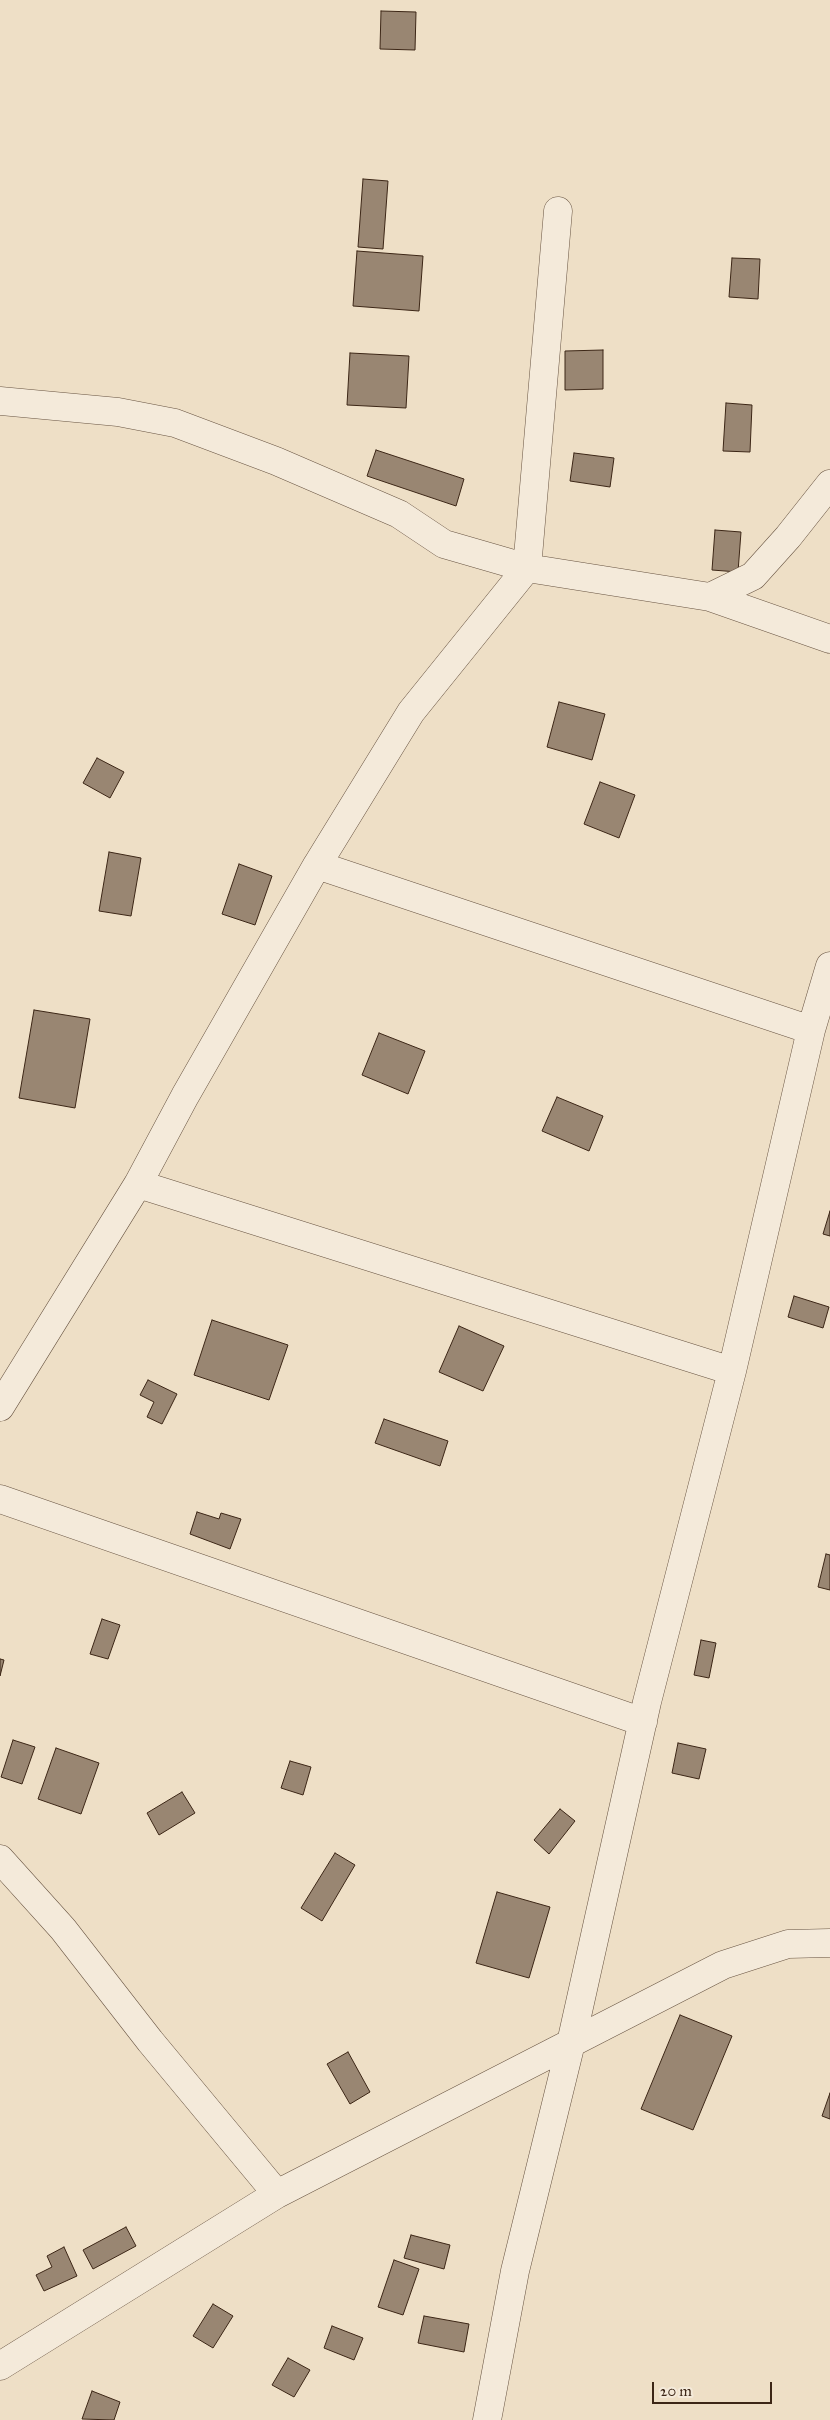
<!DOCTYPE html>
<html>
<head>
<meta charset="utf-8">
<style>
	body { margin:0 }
	#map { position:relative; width:830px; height:2420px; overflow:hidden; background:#eedfc6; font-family:"IM FELL Great Primer",serif }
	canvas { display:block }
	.scale { position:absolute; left:652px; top:2382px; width:120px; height:22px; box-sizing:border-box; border:2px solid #3c2616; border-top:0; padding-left:6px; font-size:15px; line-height:18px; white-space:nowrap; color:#3c2616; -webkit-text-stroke:4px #f4eada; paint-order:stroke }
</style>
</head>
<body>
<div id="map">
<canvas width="830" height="2420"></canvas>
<div class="scale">20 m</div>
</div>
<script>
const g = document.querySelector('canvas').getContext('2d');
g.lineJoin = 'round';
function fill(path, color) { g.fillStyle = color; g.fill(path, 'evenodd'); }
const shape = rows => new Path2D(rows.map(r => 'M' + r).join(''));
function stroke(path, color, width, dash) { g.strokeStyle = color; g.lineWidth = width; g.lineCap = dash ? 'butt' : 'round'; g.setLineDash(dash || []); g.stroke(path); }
const building = shape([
	[381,11,416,12,415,50,380,49,381,11],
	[363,179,388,181,383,249,358,247,363,179],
	[357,251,423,256,419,311,353,306,357,251],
	[732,258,760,259,758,299,729,297,732,258],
	[603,350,603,389,565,390,565,351,603,350],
	[350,353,409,356,406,408,347,405,350,353],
	[726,403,752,405,750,452,723,451,726,403],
	[376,450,464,479,456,506,367,476,376,450],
	[574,453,614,458,610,487,570,481,574,453],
	[715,530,741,532,738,572,712,570,715,530],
	[559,702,605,714,592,760,547,747,559,702],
	[97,758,124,772,110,798,83,783,97,758],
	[600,782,635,795,619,838,584,824,600,782],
	[109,852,141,858,131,916,99,911,109,852],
	[239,864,272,876,255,925,222,914,239,864],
	[34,1010,90,1019,75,1108,19,1098,34,1010],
	[379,1033,425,1051,408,1094,362,1075,379,1033],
	[557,1097,603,1116,589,1151,542,1131,557,1097],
	[830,1211,830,1236,823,1234,830,1211],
	[794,1296,829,1307,823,1328,788,1317,794,1296],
	[212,1320,288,1345,269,1400,194,1375,212,1320],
	[459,1326,504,1346,483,1391,439,1372,459,1326],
	[148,1380,177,1394,162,1424,147,1417,154,1402,140,1395,148,1380],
	[384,1419,448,1441,440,1466,375,1443,384,1419],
	[197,1512,219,1519,221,1513,241,1519,230,1549,190,1534,197,1512],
	[826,1554,830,1555,830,1590,818,1587,826,1554],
	[102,1619,120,1625,108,1659,90,1654,102,1619],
	[701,1640,716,1643,709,1678,694,1675,701,1640],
	[0,1659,4,1660,0,1676,0,1659],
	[13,1740,35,1747,22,1784,1,1777,13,1740],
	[678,1743,706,1749,699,1779,672,1773,678,1743],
	[56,1748,99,1763,81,1814,38,1799,56,1748],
	[290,1761,311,1767,303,1795,281,1788,290,1761],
	[182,1792,195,1813,159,1835,147,1813,182,1792],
	[560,1809,575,1821,549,1854,534,1840,560,1809],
	[335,1853,355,1865,322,1921,301,1908,335,1853],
	[497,1892,550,1907,529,1978,476,1963,497,1892],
	[680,2015,732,2036,693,2130,641,2109,680,2015],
	[348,2052,370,2092,350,2104,327,2064,348,2052],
	[830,2093,830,2119,822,2116,830,2093],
	[126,2227,136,2246,93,2269,83,2250,126,2227],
	[411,2235,450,2245,444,2269,404,2258,411,2235],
	[64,2247,77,2276,44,2291,36,2275,52,2267,47,2256,64,2247],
	[394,2260,419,2269,403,2315,378,2307,394,2260],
	[213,2304,233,2316,213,2348,193,2336,213,2304],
	[424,2316,469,2324,464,2352,418,2343,424,2316],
	[332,2326,363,2338,354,2360,324,2348,332,2326],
	[288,2358,310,2370,294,2397,272,2385,288,2358],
	[92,2391,120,2402,114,2420,82,2419,92,2391]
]);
const minor = shape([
	[0,401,118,412,175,423,276,461,399,514,444,544,527,568,710,597,830,639],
	[710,597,753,576,788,537,830,484],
	[317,865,811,1030],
	[138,1184,732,1371],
	[0,1407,138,1184,185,1096,317,865,411,712,527,568,558,211],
	[0,1499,643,1722],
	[0,1859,63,1929,150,2041,277,2194],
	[0,2366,277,2194,723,1965,788,1944,830,1943],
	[487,2420,515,2271,571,2043,647,1702,732,1371,811,1030,830,966]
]);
fill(building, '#998672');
stroke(building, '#3c2616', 1);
stroke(minor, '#685442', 29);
stroke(minor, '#f4eada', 28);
</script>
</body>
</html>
